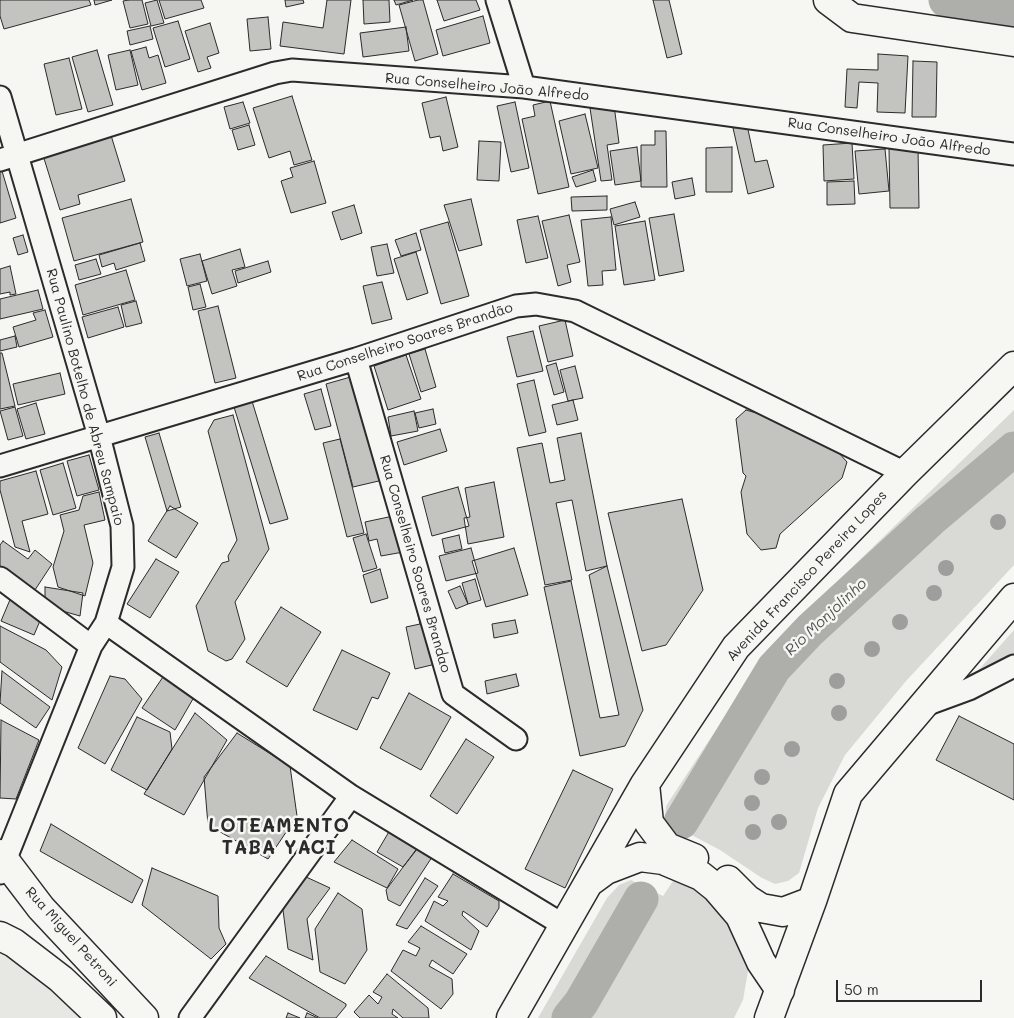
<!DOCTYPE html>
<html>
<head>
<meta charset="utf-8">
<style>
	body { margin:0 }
	#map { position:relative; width:1014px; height:1018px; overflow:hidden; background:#f6f6f2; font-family:Mali,sans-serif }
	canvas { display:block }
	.scale { position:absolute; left:836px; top:980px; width:146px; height:22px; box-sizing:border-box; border:2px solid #2b2b2b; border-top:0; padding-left:6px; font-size:15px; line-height:18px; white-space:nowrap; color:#2b2b2b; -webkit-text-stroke:4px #f6f6f2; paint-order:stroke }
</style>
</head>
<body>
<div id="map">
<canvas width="1014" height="1018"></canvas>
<div class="scale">50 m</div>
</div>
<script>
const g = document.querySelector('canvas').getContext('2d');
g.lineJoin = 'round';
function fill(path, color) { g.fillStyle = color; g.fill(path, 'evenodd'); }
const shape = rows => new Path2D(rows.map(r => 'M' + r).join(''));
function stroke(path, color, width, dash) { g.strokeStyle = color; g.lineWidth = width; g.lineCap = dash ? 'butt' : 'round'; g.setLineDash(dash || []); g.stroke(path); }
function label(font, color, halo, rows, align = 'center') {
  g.font = font + ' Mali,sans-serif'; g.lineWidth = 5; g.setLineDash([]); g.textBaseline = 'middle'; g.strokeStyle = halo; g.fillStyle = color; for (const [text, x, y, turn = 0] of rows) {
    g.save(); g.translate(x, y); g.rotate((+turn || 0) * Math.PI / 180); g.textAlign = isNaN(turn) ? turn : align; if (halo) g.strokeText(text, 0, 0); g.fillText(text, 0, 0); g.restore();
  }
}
const built = shape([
	[0,943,90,1018,0,1018]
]);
const green = shape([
	[1014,410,1014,565,906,681,845,755,818,808,799,873,788,881,775,884,762,878,720,850,665,821,666,806,771,646],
	[1014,630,1014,654,978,675,975,674],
	[631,880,663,896,673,881,698,886,721,907,749,965,743,1000,734,1018,538,1018,607,898,619,885]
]);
const river = shape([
	[946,0,1014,12],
	[681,822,774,668,810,630,930,520,1014,449],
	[569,1018,581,1003,641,899]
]);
const building = shape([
	[0,0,89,0,91,5,4,29,0,16,0,0],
	[94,0,112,0,95,5,94,0],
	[129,0,142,0,148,24,130,28,123,1,129,0],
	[157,0,164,23,151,26,145,3,157,0],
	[159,0,201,0,204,8,165,19,159,0],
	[285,0,303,0,304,3,286,7,285,0],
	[327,0,351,0,344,54,280,46,283,22,323,28,327,0],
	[363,0,389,0,390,22,364,24,363,0],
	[394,0,413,0,396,5,394,0],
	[418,0,423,0,438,54,415,61,399,5,418,0],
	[437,0,476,0,480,10,444,21,437,0],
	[653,0,669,0,682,54,667,58,653,0],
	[483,16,490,43,443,56,436,30,483,16],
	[268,17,271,49,250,51,247,19,268,17],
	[178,21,190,59,165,67,153,28,178,21],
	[210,23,219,53,207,57,211,68,198,72,185,31,210,23],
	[150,26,153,39,130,45,127,31,150,26],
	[406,27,409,51,363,57,360,33,406,27],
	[146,47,149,58,158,55,166,83,142,90,131,51,146,47],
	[97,50,113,105,88,112,72,57,97,50],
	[130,50,138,85,116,90,108,55,130,50],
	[878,54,908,56,905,113,877,112,878,83,859,82,857,108,845,107,847,69,878,70,878,54],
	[69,58,82,109,56,115,44,64,69,58],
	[913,61,937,62,936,117,912,117,913,61],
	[292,96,312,160,294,165,290,151,269,158,253,108,292,96],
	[446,97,458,147,443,151,440,136,430,138,422,103,446,97],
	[550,101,569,187,538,194,522,119,535,116,533,105,550,101],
	[243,102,250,123,230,129,224,107,243,102],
	[515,102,529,168,511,172,497,106,515,102],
	[614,105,619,143,607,145,612,180,601,181,590,108,614,105],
	[585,114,598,168,571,174,559,121,585,114],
	[249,125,255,145,238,150,232,130,249,125],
	[747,125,755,162,767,160,774,187,748,194,733,128,747,125],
	[655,131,666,131,667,187,641,187,641,145,655,145,655,131],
	[110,132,125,181,78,195,80,204,60,210,42,152,110,132],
	[479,141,501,142,499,181,477,180,479,141],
	[852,143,854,179,824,181,823,145,852,143],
	[637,147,641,181,615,185,610,151,637,147],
	[732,147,732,192,706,192,706,148,732,147],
	[918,147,919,208,890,208,889,148,918,147],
	[885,149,889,191,859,194,855,151,885,149],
	[314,161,326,203,291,213,281,181,293,177,290,168,314,161],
	[593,170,596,181,576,187,572,177,593,170],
	[0,171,2,171,16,218,0,223,0,171],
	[692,178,695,195,675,199,672,182,692,178],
	[854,181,855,204,827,205,827,182,854,181],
	[607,196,607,210,572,211,571,197,607,196],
	[131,199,143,242,74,261,62,218,131,199],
	[471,199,482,245,459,251,444,205,471,199],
	[635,202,640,217,614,225,610,209,635,202],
	[354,205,362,233,341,240,332,212,354,205],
	[674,214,684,271,659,276,649,218,674,214],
	[569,215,580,262,567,265,571,282,558,286,542,221,569,215],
	[538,216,548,258,526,263,517,220,538,216],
	[611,217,616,270,602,271,603,285,588,286,581,220,611,217],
	[645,221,655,280,624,285,615,226,645,221],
	[448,222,469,296,441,304,420,230,448,222],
	[416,233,421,250,401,256,395,240,416,233],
	[23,235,28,252,18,255,13,238,23,235],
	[140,243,145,261,116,270,114,263,102,267,99,255,140,243],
	[387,244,394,273,377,276,371,247,387,244],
	[240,249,245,267,232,270,237,286,212,294,202,261,240,249],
	[416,252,428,293,407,300,394,259,416,252],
	[200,254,207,281,187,286,180,259,200,254],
	[96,259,101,274,79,280,75,265,96,259],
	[268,261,271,272,238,283,235,271,268,261],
	[10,266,16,294,10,295,10,292,0,294,0,269,10,266],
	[126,270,135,300,83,315,75,285,126,270],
	[382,282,392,319,372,324,363,286,382,282],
	[200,284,206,307,193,310,188,287,200,284],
	[38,290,43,309,0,319,0,299,38,290],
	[136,301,142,323,126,327,121,305,136,301],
	[218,306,236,378,215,383,198,311,218,306],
	[118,307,124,327,88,338,82,317,118,307],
	[45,310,53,337,19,347,13,327,36,320,33,313,45,310],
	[565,320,573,356,548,362,539,326,565,320],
	[533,331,543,371,517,377,507,337,533,331],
	[15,336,17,347,0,351,0,340,15,336],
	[425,349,436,387,421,392,409,354,425,349],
	[0,353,2,353,15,406,0,409,0,353],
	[406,355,421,399,388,410,374,366,406,355],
	[556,363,564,392,554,395,546,366,556,363],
	[575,366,583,398,568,401,560,370,575,366],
	[60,373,65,394,18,405,13,384,60,373],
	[354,376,383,480,353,487,326,384,354,376],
	[534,380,546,432,529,436,517,384,534,380],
	[321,389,331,426,315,430,304,394,321,389],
	[573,400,578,420,557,425,552,405,573,400],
	[252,401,288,519,270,524,234,407,252,401],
	[36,403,45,434,26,439,17,409,36,403],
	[15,407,23,436,8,440,0,411,15,407],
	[433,409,436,424,419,428,415,413,433,409],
	[746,410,819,431,847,462,842,478,780,534,776,548,761,550,747,534,741,492,746,476,743,473,736,419,746,410],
	[414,411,418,431,391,436,388,417,414,411],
	[233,415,269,549,235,602,245,639,232,659,226,661,208,651,196,606,222,563,229,561,228,556,237,540,208,431,214,420,233,415],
	[440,429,447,451,404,465,397,442,440,429],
	[159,433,181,507,167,511,145,437,159,433],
	[581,433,607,566,586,571,572,500,556,503,572,580,545,585,517,448,542,443,550,483,565,480,557,438,581,433],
	[340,439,364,533,347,537,323,443,340,439],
	[89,455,99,490,77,496,67,461,89,455],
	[63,463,76,508,53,515,40,470,63,463],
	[36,471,48,514,22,521,30,552,15,547,0,490,0,481,36,471],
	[494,482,504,537,468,544,464,518,470,517,465,488,494,482],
	[458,487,469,526,432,536,422,497,458,487],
	[99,492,105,520,84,525,93,563,85,596,58,587,53,567,64,531,60,515,79,510,83,496,99,492],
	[682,499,703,590,666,645,642,651,608,513,682,499],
	[170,506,198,523,176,558,148,541,170,506],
	[398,515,409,551,381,556,377,539,369,541,365,522,398,515],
	[366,534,377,568,363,572,353,538,366,534],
	[459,535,462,549,445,553,442,539,459,535],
	[3,541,28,559,35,550,52,564,31,596,0,574,0,545,3,541],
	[471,548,478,573,446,581,439,556,471,548],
	[514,548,528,595,486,607,472,561,514,548],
	[156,559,179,572,150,618,127,604,156,559],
	[607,566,643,710,625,746,580,756,544,587,571,581,600,718,619,715,589,575,607,566],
	[380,569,388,598,371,603,363,575,380,569],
	[475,579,481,600,468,604,462,583,475,579],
	[460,586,468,604,456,609,448,591,460,586],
	[45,587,83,593,80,616,45,606,45,587],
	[413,593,440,663,415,669,406,627,420,624,413,593],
	[12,595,42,616,34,635,1,621,12,595],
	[281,607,321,632,287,687,246,662,281,607],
	[515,620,518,633,494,638,492,624,515,620],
	[0,626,46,650,62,667,52,700,0,662,0,626],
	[342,650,390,673,378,699,372,697,357,730,313,710,342,650],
	[2,671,50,707,36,728,0,703,2,671],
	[167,671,197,692,175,730,142,708,167,671],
	[516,674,519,686,487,694,485,681,516,674],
	[110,676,125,679,142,699,105,764,78,748,110,676],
	[409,693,451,717,421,770,380,748,409,693],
	[195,713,227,740,184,815,144,794,195,713],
	[959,716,1014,744,1014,800,936,760,959,716],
	[137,717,170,732,172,749,147,790,111,770,137,717],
	[1,720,39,740,16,799,0,798,1,720],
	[237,733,290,766,297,816,268,859,208,825,204,777,237,733],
	[466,739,494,757,457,814,430,796,466,739],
	[573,770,613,789,565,888,525,869,573,770],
	[51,824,143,880,132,903,40,851,51,824],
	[390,830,418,848,403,867,377,852,390,830],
	[352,840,398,869,387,888,334,862,352,840],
	[421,843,436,851,400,906,388,900,386,890,421,843],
	[152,868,218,896,219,928,226,944,211,959,142,905,152,868],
	[453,874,499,901,499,908,487,927,463,911,462,915,479,931,471,950,425,921,434,901,443,906,448,901,438,897,453,874],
	[304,876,330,888,307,919,313,960,288,949,283,910,304,876],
	[425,878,438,886,407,929,396,925,425,878],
	[338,893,362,909,367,950,345,984,320,972,315,929,338,893],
	[421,926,467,954,453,974,432,960,429,966,452,979,453,994,441,1009,391,971,403,950,416,956,420,948,408,942,421,926],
	[266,956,346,1004,346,1006,336,1018,320,1018,249,978,266,956],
	[387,974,428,1008,429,1018,403,1018,393,1009,392,1014,398,1018,360,1018,354,1012,369,995,378,1004,382,997,373,992,387,974],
	[288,1013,300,1018,286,1018,288,1013],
	[307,1013,318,1018,305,1018,307,1013]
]);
const minor = shape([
	[497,0,524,87],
	[0,97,99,436,122,526,123,567,106,623,91,646,0,873],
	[0,160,275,73,292,70,524,87,1014,154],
	[356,359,453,694,516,739],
	[0,466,356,359,516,306,536,304,575,311,905,473],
	[0,578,91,646],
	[106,623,351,796,565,926],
	[920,707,969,689,1014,666],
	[190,1018,351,796]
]);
const major = shape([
	[828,0,852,18,1014,42],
	[645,784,649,823,667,847,694,858],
	[0,854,41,908,144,1018],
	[728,880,747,899,761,908,783,912,812,901],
	[591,881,606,870,640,857,663,860,701,876,716,888,740,916,761,962,780,990],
	[0,936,14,943,61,979,102,1018],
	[511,1018,645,784,736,647,905,473,1014,366],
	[769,1018,812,901,848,794,1014,598]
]);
const trees = [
	[998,522],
	[946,568],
	[934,593],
	[900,622],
	[872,649],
	[837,681],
	[839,713],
	[792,749],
	[762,777],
	[752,803],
	[779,822],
	[753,832]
];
const streetNames = [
	["Rua Conselheiro João Alfredo",487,87,5],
	["Rua Conselheiro João Alfredo",889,137,8],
	["Rua Conselheiro Soares Brandão",405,342,-18],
	["Rua Paulino Botelho de Abreu Sampaio",85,397,75],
	["Rua Conselheiro Soares Brandao",415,564,74],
	["Avenida Francisco Pereira Lopes",807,576,-47],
	["Rua Miguel Petroni",71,937,48]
];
const waterNames = [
	["Rio Monjolinho",826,617,-43]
];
const districtNames = [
	["LOTEAMENTO",279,826],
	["TABA YACI",279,848]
];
fill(built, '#e7e7e3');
fill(green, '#d9d9d5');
stroke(river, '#aeaeab', 35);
fill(building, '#c3c3c0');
stroke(building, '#2b2b2b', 1);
stroke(minor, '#2b2b2b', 25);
stroke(major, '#2b2b2b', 31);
stroke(minor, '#f6f6f2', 21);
stroke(major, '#f6f6f2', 28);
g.fillStyle = '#9e9e9c';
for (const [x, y] of trees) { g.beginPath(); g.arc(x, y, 8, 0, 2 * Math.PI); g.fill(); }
label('14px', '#2b2b2b', '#f6f6f2', streetNames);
label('italic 15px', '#525251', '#f6f6f2', waterNames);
g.letterSpacing = '1px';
label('bold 19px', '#2b2b2b', '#f6f6f2', districtNames);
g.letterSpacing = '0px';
</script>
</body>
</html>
